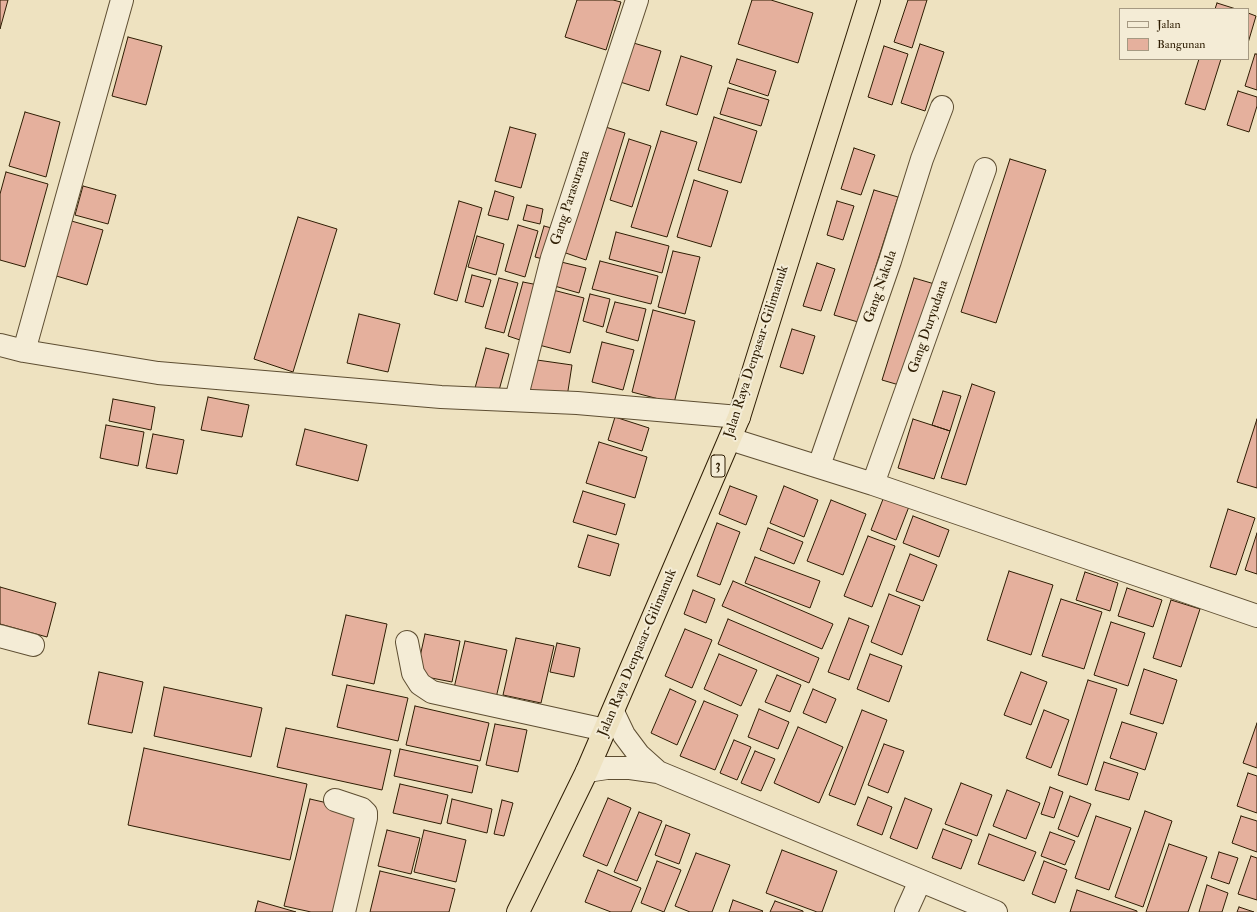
<!DOCTYPE html>
<html>
<head>
<meta charset="utf-8">
<style>
	body { margin:0 }
	#map { position:relative; width:1257px; height:912px; overflow:hidden; background:#eee2c0; font-family:"IM FELL Double Pica",serif }
	canvas { display:block }
	.legend { position:absolute; left:1119px; top:8px; width:130px; height:52px; box-sizing:border-box; background:#f4ecd6; border:1px solid #a59982; margin:0; padding:5px 7px; list-style:none; font-size:12px; color:#2e1d03 }
	.legend li { display:flex; align-items:center; gap:8px; height:20px }
	.legend b { width:20px; border:1px solid #a59982 }
</style>
</head>
<body>
<div id="map">
<canvas width="1257" height="912"></canvas>
<ul class="legend">
<li><b style="height:5px;background:#f4ecd6"></b>Jalan</li>
<li><b style="height:11px;background:#e5b09d"></b>Bangunan</li>
</ul>
</div>
<script>
const g = document.querySelector('canvas').getContext('2d');
g.lineJoin = 'round';
function fill(path, color) { g.fillStyle = color; g.fill(path, 'evenodd'); }
const shape = rows => new Path2D(rows.map(r => 'M' + r).join(''));
function stroke(path, color, width, dash) { g.strokeStyle = color; g.lineWidth = width; g.lineCap = dash ? 'butt' : 'round'; g.setLineDash(dash || []); g.stroke(path); }
function label(font, color, halo, rows, align = 'center') {
  g.font = font + ' "IM FELL Double Pica",serif'; g.lineWidth = 4; g.setLineDash([]); g.textBaseline = 'middle'; g.strokeStyle = halo; g.fillStyle = color; for (const [text, x, y, turn = 0] of rows) {
    g.save(); g.translate(x, y); g.rotate((+turn || 0) * Math.PI / 180); g.textAlign = isNaN(turn) ? turn : align; if (halo) g.strokeText(text, 0, 0); g.fillText(text, 0, 0); g.restore();
  }
}
const building = shape([
	[0,0,8,0,0,29,0,0],
	[577,0,613,0,621,2,606,50,565,37,577,0],
	[752,0,771,0,813,13,798,63,738,44,752,0],
	[908,0,927,0,912,48,894,42,908,0],
	[1217,3,1236,9,1215,9,1217,3],
	[1248,13,1256,16,1248,43,1248,13],
	[128,37,162,46,146,105,112,96,128,37],
	[630,42,661,51,649,91,617,81,630,42],
	[920,44,944,52,925,111,901,103,920,44],
	[884,46,908,54,892,105,868,97,884,46],
	[1255,54,1257,54,1257,90,1245,86,1255,54],
	[681,56,712,66,697,115,666,105,681,56],
	[737,59,776,71,768,96,729,83,737,59],
	[1199,59,1221,59,1205,110,1185,104,1199,59],
	[728,88,769,100,761,126,720,114,728,88],
	[1238,91,1257,97,1257,106,1249,132,1227,125,1238,91],
	[25,112,60,122,46,177,9,166,25,112],
	[714,117,757,131,741,183,698,170,714,117],
	[599,125,625,133,586,260,560,251,599,125],
	[510,127,536,134,521,188,495,181,510,127],
	[661,131,697,142,667,237,631,227,661,131],
	[629,139,651,146,632,207,610,200,629,139],
	[854,148,875,155,861,195,841,189,854,148],
	[1010,159,1046,170,996,323,961,312,1010,159],
	[6,172,48,184,25,267,0,260,0,194,6,172],
	[694,180,728,191,711,247,677,237,694,180],
	[83,186,116,195,108,224,75,215,83,186],
	[874,190,898,197,858,322,834,315,874,190],
	[495,191,514,197,508,220,488,215,495,191],
	[459,201,482,208,457,301,434,294,459,201],
	[837,201,854,206,843,240,827,235,837,201],
	[527,205,543,209,540,224,523,220,527,205],
	[298,217,337,229,293,372,254,359,298,217],
	[68,220,103,230,87,285,53,275,68,220],
	[518,225,538,231,525,277,505,271,518,225],
	[544,226,555,229,547,260,535,257,544,226],
	[616,232,669,246,662,273,609,259,616,232],
	[477,236,504,244,496,275,468,267,477,236],
	[673,251,700,257,685,314,658,307,673,251],
	[557,261,586,268,579,293,551,285,557,261],
	[600,261,658,276,651,304,592,289,600,261],
	[817,263,835,269,821,311,803,306,817,263],
	[472,275,491,280,483,307,465,302,472,275],
	[499,278,518,283,504,333,485,328,499,278],
	[914,278,938,285,906,387,882,380,914,278],
	[523,282,538,285,523,341,508,336,523,282],
	[549,289,584,298,570,353,535,344,549,289],
	[590,294,610,299,603,327,583,321,590,294],
	[615,302,646,309,638,341,606,332,615,302],
	[653,310,695,321,674,403,632,392,653,310],
	[359,314,400,324,388,372,347,363,359,314],
	[792,329,815,336,803,374,780,367,792,329],
	[602,342,634,350,623,390,592,382,602,342],
	[486,348,509,354,498,394,475,388,486,348],
	[530,359,572,365,567,397,524,391,530,359],
	[972,384,995,392,966,485,941,478,972,384],
	[943,391,961,396,950,431,932,425,943,391],
	[208,397,249,405,242,437,201,430,208,397],
	[113,399,155,407,151,430,109,421,113,399],
	[615,417,649,428,642,451,608,440,615,417],
	[913,419,950,431,934,479,898,468,913,419],
	[1257,419,1257,488,1237,482,1257,419],
	[106,425,144,432,138,466,100,458,106,425],
	[305,429,367,445,358,481,296,465,305,429],
	[153,434,184,440,177,474,146,468,153,434],
	[599,442,647,457,635,498,586,483,599,442],
	[730,486,757,496,746,525,719,514,730,486],
	[784,486,818,500,804,537,770,523,784,486],
	[583,491,625,504,616,535,573,522,583,491],
	[885,494,910,504,896,540,871,530,885,494],
	[831,500,866,514,843,575,807,561,831,500],
	[1228,509,1255,518,1236,575,1210,567,1228,509],
	[913,516,949,530,939,557,903,543,913,516],
	[717,523,740,532,720,585,697,576,717,523],
	[768,528,803,542,794,564,760,550,768,528],
	[1257,533,1257,574,1245,570,1257,533],
	[588,535,619,544,610,576,578,567,588,535],
	[868,536,895,546,872,607,844,596,868,536],
	[910,554,937,565,923,601,896,591,910,554],
	[755,557,820,581,810,608,745,583,755,557],
	[1009,571,1053,585,1031,655,987,640,1009,571],
	[1085,572,1118,583,1110,611,1076,600,1085,572],
	[733,581,833,624,822,649,722,606,733,581],
	[0,587,56,603,47,637,0,624,0,587],
	[1127,588,1162,600,1153,627,1118,616,1127,588],
	[693,590,715,599,706,623,684,614,693,590],
	[889,594,920,606,902,655,871,642,889,594],
	[1061,599,1102,612,1084,669,1042,656,1061,599],
	[1171,600,1200,609,1181,667,1153,658,1171,600],
	[346,615,387,624,374,684,332,675,346,615],
	[849,618,869,626,849,680,828,672,849,618],
	[728,619,819,658,809,683,718,644,728,619],
	[1111,622,1145,633,1128,686,1094,675,1111,622],
	[685,629,712,640,692,688,665,676,685,629],
	[425,634,460,641,452,682,416,675,425,634],
	[516,638,554,646,541,703,503,695,516,638],
	[465,641,507,650,496,698,454,688,465,641],
	[557,643,580,648,574,677,550,672,557,643],
	[719,654,757,670,741,706,704,689,719,654],
	[870,654,902,666,889,702,857,689,870,654],
	[1144,669,1177,680,1163,724,1130,714,1144,669],
	[99,672,143,682,132,733,88,724,99,672],
	[1021,672,1047,682,1031,725,1004,715,1021,672],
	[777,675,801,685,790,712,765,702,777,675],
	[1088,680,1117,689,1087,785,1058,775,1088,680],
	[347,685,408,698,398,741,337,727,347,685],
	[164,687,262,708,251,757,154,736,164,687],
	[670,689,696,701,677,745,651,733,670,689],
	[813,689,836,699,826,723,803,713,813,689],
	[704,701,738,715,715,770,680,756,704,701],
	[415,706,489,723,480,761,406,745,415,706],
	[759,709,789,722,778,749,748,737,759,709],
	[862,710,887,720,855,805,829,795,862,710],
	[1044,710,1069,720,1051,768,1026,758,1044,710],
	[1122,722,1157,733,1145,770,1110,758,1122,722],
	[1257,723,1257,768,1243,763,1257,723],
	[495,724,527,730,518,772,486,765,495,724],
	[798,727,843,747,819,803,774,783,798,727],
	[286,728,391,750,382,790,277,767,286,728],
	[734,740,751,747,737,780,720,773,734,740],
	[884,744,904,751,888,793,868,785,884,744],
	[144,748,307,784,290,860,128,825,144,748],
	[400,749,478,766,472,793,394,776,400,749],
	[755,751,775,759,761,791,741,783,755,751],
	[1104,762,1138,773,1129,800,1095,790,1104,762],
	[1248,773,1257,776,1257,813,1237,806,1248,773],
	[961,783,992,795,977,836,945,824,961,783],
	[400,784,448,795,441,824,393,813,400,784],
	[1050,787,1063,792,1054,818,1041,814,1050,787],
	[1007,790,1040,803,1026,839,993,826,1007,790],
	[1070,796,1091,804,1078,837,1058,829,1070,796],
	[868,797,892,807,882,835,857,825,868,797],
	[608,798,631,808,607,866,583,856,608,798],
	[905,798,932,809,917,849,890,838,905,798],
	[310,799,358,810,333,912,311,912,284,906,310,799],
	[452,799,492,809,487,833,447,823,452,799],
	[502,800,513,803,504,836,494,834,502,800],
	[1145,811,1172,821,1143,907,1115,897,1145,811],
	[639,812,662,821,637,881,614,872,639,812],
	[1096,816,1131,828,1109,890,1075,878,1096,816],
	[1241,816,1257,821,1257,852,1232,843,1241,816],
	[666,825,690,834,679,864,655,855,666,825],
	[943,829,972,840,961,869,932,858,943,829],
	[387,830,420,838,411,874,378,866,387,830],
	[424,830,466,840,456,882,414,872,424,830],
	[1050,832,1075,841,1065,865,1041,856,1050,832],
	[989,834,1036,852,1024,881,978,864,989,834],
	[1169,844,1207,857,1188,912,1146,912,1169,844],
	[782,850,837,871,822,912,817,912,766,893,782,850],
	[1219,852,1238,858,1229,884,1211,878,1219,852],
	[696,853,730,865,712,912,690,912,675,906,696,853],
	[1251,856,1257,858,1257,900,1238,894,1251,856],
	[657,861,681,870,664,912,641,903,657,861],
	[1044,861,1067,870,1055,903,1032,894,1044,861],
	[598,870,641,888,631,912,611,912,585,902,598,870],
	[380,871,455,889,449,912,370,912,380,871],
	[1207,885,1228,893,1222,912,1199,912,1207,885],
	[1077,890,1137,911,1137,912,1070,912,1077,890],
	[733,900,763,911,762,912,729,912,733,900],
	[258,901,296,912,255,912,258,901],
	[775,901,803,911,803,912,770,912,775,901],
	[1239,907,1254,912,1237,912,1239,907]
]);
const minor = shape([
	[0,345,24,351,158,373,441,397,577,403,739,417],
	[24,351,122,0],
	[516,400,552,258,637,0],
	[730,439,873,484,1257,616],
	[819,466,890,261,922,159,942,107],
	[873,484,985,169],
	[0,636,33,645],
	[407,642,413,673,420,684,432,692,605,730],
	[613,712,624,735,639,755,658,772],
	[587,771,607,768,630,768,658,772,996,912],
	[335,800,362,809,366,813,366,818,344,912],
	[906,912,920,881]
]);
const highway = shape([
	[518,912,587,771,739,417,869,0]
]);
const shields = [
	[718,466,14]
];
const shieldNames = [
	["3",718,466]
];
const streetNames = [
	["Gang Parasurama",571,198,-72],
	["Gang Nakula",881,287,-71],
	["Gang Duryudana",929,327,-71],
	["Jalan Raya Denpasar-Gilimanuk",757,352,-72],
	["Jalan Raya Denpasar-Gilimanuk",638,653,-67]
];
fill(building, '#e5b09d');
stroke(building, '#2e1d03', 1);
stroke(minor, '#5e4e32', 24);
stroke(highway, '#2e1d03', 24);
stroke(minor, '#f4ecd6', 22);
stroke(highway, '#eee2c0', 22);
for (const [x, y, w] of shields) { const box = new Path2D(); box.roundRect(x - w / 2, y - 11, w, 22, 3); g.fillStyle = '#f4ecd6'; g.fill(box); stroke(box, '#2e1d03', 1); }
label('bold 13px', '#2e1d03', null, shieldNames);
label('14px', '#2e1d03', '#f4ecd6', streetNames);
</script>
</body>
</html>
